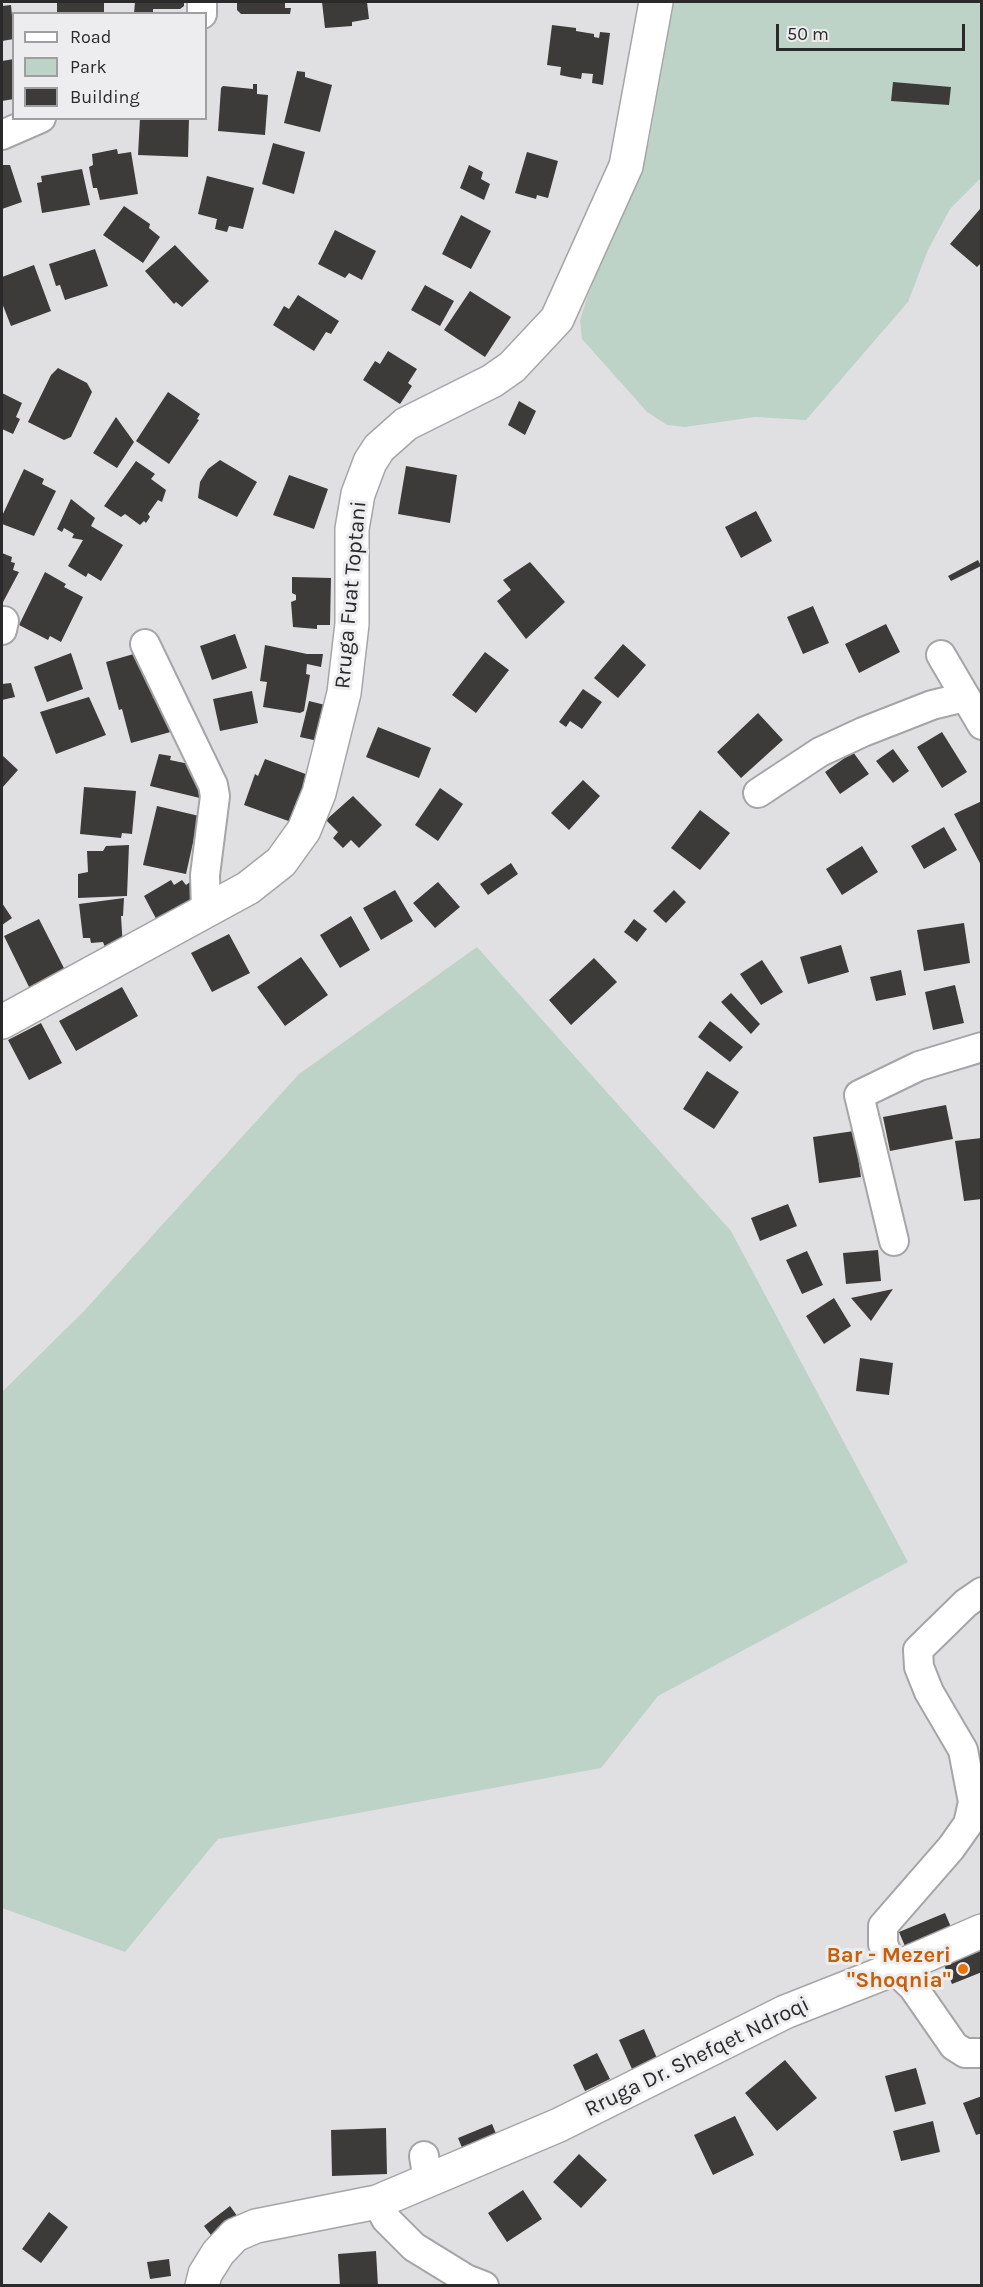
<!DOCTYPE html>
<html>
<head>
<meta charset="utf-8">
<style>
	body { margin:0 }
	#map { position:relative; width:983px; height:2287px; overflow:hidden; background:#e0e0e3; font-family:Karla,sans-serif }
	canvas { display:block }
	.frame { position:absolute; inset:0; border:3px solid #2a2a2b; pointer-events:none }
	.legend { position:absolute; left:12px; top:12px; width:195px; height:108px; box-sizing:border-box; background:#ededf0; border:2px solid #9f9fa1; margin:0; padding:8px 10px; list-style:none; font-size:18px; color:#2a2a2b }
	.legend li { display:flex; align-items:center; gap:12px; height:30px }
	.legend b { width:30px; border:2px solid #9f9fa1 }
	.scale { position:absolute; left:776px; top:24px; width:189px; height:27px; box-sizing:border-box; border:3px solid #2a2a2b; border-top:0; padding-left:8px; font-size:18px; line-height:21px; white-space:nowrap; color:#2a2a2b; -webkit-text-stroke:4px #ededf0; paint-order:stroke }
</style>
</head>
<body>
<div id="map">
<canvas width="983" height="2287"></canvas>
<div class="frame"></div>
<ul class="legend">
<li><b style="height:8px;background:#fff"></b>Road</li>
<li><b style="height:16px;background:#bed3c8"></b>Park</li>
<li><b style="height:16px;background:#3d3b39"></b>Building</li>
</ul>
<div class="scale">50 m</div>
</div>
<script>
const g = document.querySelector('canvas').getContext('2d');
g.lineJoin = 'round';
function fill(path, color) { g.fillStyle = color; g.fill(path, 'evenodd'); }
const shape = rows => new Path2D(rows.map(r => 'M' + r).join(''));
function stroke(path, color, width, dash) { g.strokeStyle = color; g.lineWidth = width; g.lineCap = dash ? 'butt' : 'round'; g.setLineDash(dash || []); g.stroke(path); }
function label(font, color, halo, rows, align = 'center') {
  g.font = font + ' Karla,sans-serif'; g.lineWidth = 6; g.setLineDash([]); g.textBaseline = 'middle'; g.strokeStyle = halo; g.fillStyle = color; for (const [text, x, y, turn = 0] of rows) {
    g.save(); g.translate(x, y); g.rotate((+turn || 0) * Math.PI / 180); g.textAlign = isNaN(turn) ? turn : align; if (halo) g.strokeText(text, 0, 0); g.fillText(text, 0, 0); g.restore();
  }
}
const green = shape([
	[674,2,981,2,981,178,950,209,928,250,908,302,806,420,755,417,685,427,667,425,647,412,582,339,580,320,587,298,649,142],
	[477,947,731,1231,908,1562,658,1696,601,1768,218,1839,125,1952,2,1908,2,1392,84,1311,299,1074]
]);
const building = shape([
	[57,2,104,2,104,14,57,14],
	[135,2,184,2,184,6,180,9,153,9,153,12,134,14],
	[237,2,285,2,285,8,291,8,290,14,241,14,237,10],
	[322,2,367,2,369,19,352,22,352,26,325,28],
	[11,5,14,39,2,41,2,6],
	[552,25,576,28,576,31,594,34,594,37,599,38,600,32,610,33,603,85,592,83,593,74,582,73,581,79,569,77,560,75,561,67,547,65],
	[14,59,14,99,2,101,2,61],
	[297,71,305,72,305,77,332,85,320,132,284,123],
	[893,82,951,87,949,105,891,101],
	[253,84,257,84,257,94,268,95,265,135,218,131,221,88,223,86,253,89],
	[140,118,189,118,188,157,138,155],
	[273,143,305,152,294,194,262,184],
	[117,149,118,154,131,152,138,194,100,200,97,188,93,188,89,167,93,165,92,154],
	[527,152,558,161,548,198,537,195,536,199,515,193],
	[2,165,10,165,22,202,2,209],
	[469,165,483,172,481,179,490,184,484,200,460,188],
	[82,169,90,205,42,213,37,183,42,182,41,176],
	[207,176,254,188,243,229,229,226,227,232,215,229,217,219,198,214],
	[124,206,150,224,149,228,160,237,143,263,103,235],
	[980,209,982,262,977,267,950,244],
	[461,215,491,231,471,269,442,254],
	[335,230,376,251,362,280,349,273,345,278,318,264],
	[175,245,209,281,182,307,176,302,174,304,145,271],
	[95,249,108,286,65,300,60,285,56,286,49,264],
	[34,265,51,311,11,326,2,303,2,277],
	[425,285,454,301,440,326,411,310],
	[470,291,511,317,485,357,444,330],
	[298,295,339,321,331,334,326,332,314,351,273,325,284,306,289,309],
	[388,351,417,369,408,383,412,386,400,404,363,380,375,361,380,364],
	[58,368,87,383,92,392,71,437,64,440,28,422,51,375],
	[168,392,200,414,197,419,199,420,169,464,136,441],
	[2,393,22,403,16,417,20,419,13,434,2,429],
	[519,401,536,411,525,435,508,425],
	[116,417,134,442,117,468,93,453],
	[220,460,257,482,237,517,198,498,200,482,208,469],
	[136,461,155,474,151,479,166,490,162,502,158,500,148,514,150,517,146,523,144,521,140,525,125,514,121,517,104,506],
	[406,466,457,475,450,523,398,514],
	[24,469,44,479,42,484,56,491,34,536,2,524,2,516],
	[289,475,328,489,314,529,273,515],
	[71,499,95,518,91,526,123,545,101,581,88,573,86,577,68,566,83,540,72,538,74,534,64,528,62,532,57,529],
	[756,511,772,541,741,558,725,527],
	[2,553,12,557,11,562,15,563,13,570,19,572,2,604],
	[978,560,981,566,951,581,948,576],
	[530,562,565,602,526,639,497,601,511,590,503,580],
	[45,572,66,584,64,587,83,597,61,642,50,636,48,640,19,625],
	[292,577,331,578,330,625,317,625,317,629,293,627,291,602,296,600,296,595,292,593],
	[813,606,829,643,803,654,787,617],
	[886,624,900,652,859,673,845,644],
	[235,634,247,668,212,680,200,646],
	[623,644,646,665,618,698,594,678],
	[265,645,307,654,323,654,321,667,307,664,306,674,310,675,304,711,300,713,263,707,267,682,260,681],
	[144,651,162,694,151,698,164,695,174,731,131,743,122,709,119,710,106,662],
	[485,652,509,670,476,713,452,695],
	[71,653,83,689,47,702,34,667],
	[11,683,15,697,2,700,2,684],
	[583,689,602,702,582,729,570,721,566,727,559,722],
	[252,691,258,723,220,731,213,699],
	[89,697,106,735,56,754,40,712],
	[309,701,333,707,327,743,300,737],
	[758,713,783,740,741,778,717,752],
	[378,727,431,748,419,778,366,757],
	[942,732,967,772,942,788,917,747],
	[893,749,909,771,893,783,876,761],
	[853,752,869,774,840,794,825,772],
	[159,754,171,756,170,760,194,765,204,799,150,786],
	[2,755,18,770,2,788],
	[265,759,311,776,294,823,244,805,255,774,258,776],
	[583,780,600,796,569,830,551,813],
	[84,787,136,791,132,834,122,833,121,838,80,834],
	[440,788,463,804,438,841,415,825],
	[353,796,382,825,359,848,351,840,343,848,333,838,338,832,326,820],
	[982,801,982,867,954,814],
	[157,806,199,816,186,874,143,865],
	[700,810,730,833,700,870,671,848],
	[944,827,957,850,924,869,911,846],
	[129,845,127,896,78,898,78,874,88,872,87,851,103,851,106,846],
	[862,846,878,872,842,895,826,869],
	[511,863,518,874,488,895,480,884],
	[171,880,174,885,182,880,186,885,190,882,198,893,200,903,160,926,144,896],
	[438,882,460,907,435,928,413,903],
	[395,890,413,921,381,940,363,908],
	[674,890,686,902,666,923,653,911],
	[124,898,123,916,121,916,123,948,106,950,103,942,91,943,90,938,83,938,79,904],
	[2,903,12,918,2,925],
	[351,916,370,950,340,968,320,935],
	[39,919,67,974,30,989,4,936],
	[634,919,647,929,637,942,624,932],
	[964,923,970,963,924,971,917,930],
	[229,934,250,973,212,992,191,953],
	[841,945,849,972,808,984,800,957],
	[301,957,328,995,285,1026,257,987],
	[594,958,617,982,571,1025,549,1000],
	[762,960,783,992,761,1005,740,974],
	[901,970,906,995,876,1001,870,977],
	[955,985,964,1023,933,1030,925,992],
	[122,987,138,1016,76,1051,59,1021],
	[731,993,760,1024,751,1034,721,1002],
	[710,1021,743,1047,730,1062,698,1037],
	[41,1023,62,1063,29,1080,8,1040],
	[707,1071,739,1092,714,1129,683,1109],
	[946,1105,953,1139,890,1151,883,1117],
	[854,1131,861,1177,819,1183,813,1137],
	[982,1138,982,1199,964,1201,955,1141],
	[788,1204,797,1226,760,1241,751,1218],
	[878,1250,881,1281,846,1284,843,1253],
	[807,1251,823,1285,802,1294,786,1260],
	[893,1289,871,1321,851,1298],
	[834,1298,851,1326,824,1344,806,1316],
	[860,1358,893,1363,889,1395,856,1391],
	[945,1913,953,1932,907,1951,899,1932],
	[982,1949,982,1972,952,1984,944,1965],
	[644,2029,657,2058,632,2069,619,2040],
	[597,2053,610,2079,585,2091,573,2065],
	[785,2060,817,2098,777,2131,745,2093],
	[916,2068,926,2104,895,2112,885,2076],
	[982,2096,982,2133,976,2135,963,2103],
	[735,2116,754,2155,713,2175,694,2135],
	[933,2121,940,2152,901,2161,893,2131],
	[492,2124,497,2136,463,2150,458,2138],
	[386,2128,387,2174,332,2176,331,2130],
	[579,2154,607,2180,581,2208,553,2182],
	[523,2190,542,2219,507,2242,488,2213],
	[230,2206,243,2224,217,2243,204,2226],
	[49,2212,68,2227,41,2263,22,2249],
	[376,2251,378,2286,340,2286,338,2254],
	[169,2259,171,2276,150,2279,147,2262]
]);
const street = shape([
	[202,2,202,14],
	[2,135,41,118],
	[2,630,4,621],
	[145,644,213,785,215,796,205,875,206,911],
	[941,655,982,725],
	[758,793,820,752,863,732,932,705,965,697],
	[894,1241,859,1095,919,1066,982,1047],
	[982,1592,966,1603,918,1650,919,1667,929,1692,963,1750,973,1802,968,1824,951,1848,883,1926,883,1944,894,1969,913,1987,954,2046,965,2053,982,2053],
	[424,2156,428,2181],
	[377,2202,386,2219,414,2247,466,2279,484,2286]
]);
const secondary = shape([
	[2,1022,248,888,281,862,304,830,319,793,344,693,352,624,352,529,358,494,370,462,379,448,406,424,492,381,512,367,557,319,626,166,656,2],
	[202,2286,205,2274,218,2253,235,2235,256,2226,377,2202,559,2125,785,2012,894,1969,982,1931]
]);
const markers = [
	[963,1969,6,"#e8710a"]
];
const streetNames = [
	["Rruga Fuat Toptani",351,595,-85],
	["Rruga Dr. Shefqet Ndroqi",697,2057,-26]
];
const foodNames = [
	["Bar - Mezeri",951,1956],
	["\"Shoqnia\"",951,1981]
];
fill(green, '#bed3c8');
fill(building, '#3d3b39');
stroke(street, '#a5a5a8', 32);
stroke(secondary, '#a5a5a8', 36);
stroke(street, '#fff', 28);
stroke(secondary, '#fff', 33);
for (const [x, y, r, color] of markers) { const dot = new Path2D(); dot.arc(x, y, r, 0, 2 * Math.PI); g.fillStyle = color; g.fill(dot); stroke(dot, '#ededf0', 2); }
label('22px', '#2a2a2b', '#ededf0', streetNames);
label('bold 22px', '#c56008', '#ededf0', foodNames, 'right');
</script>
</body>
</html>
